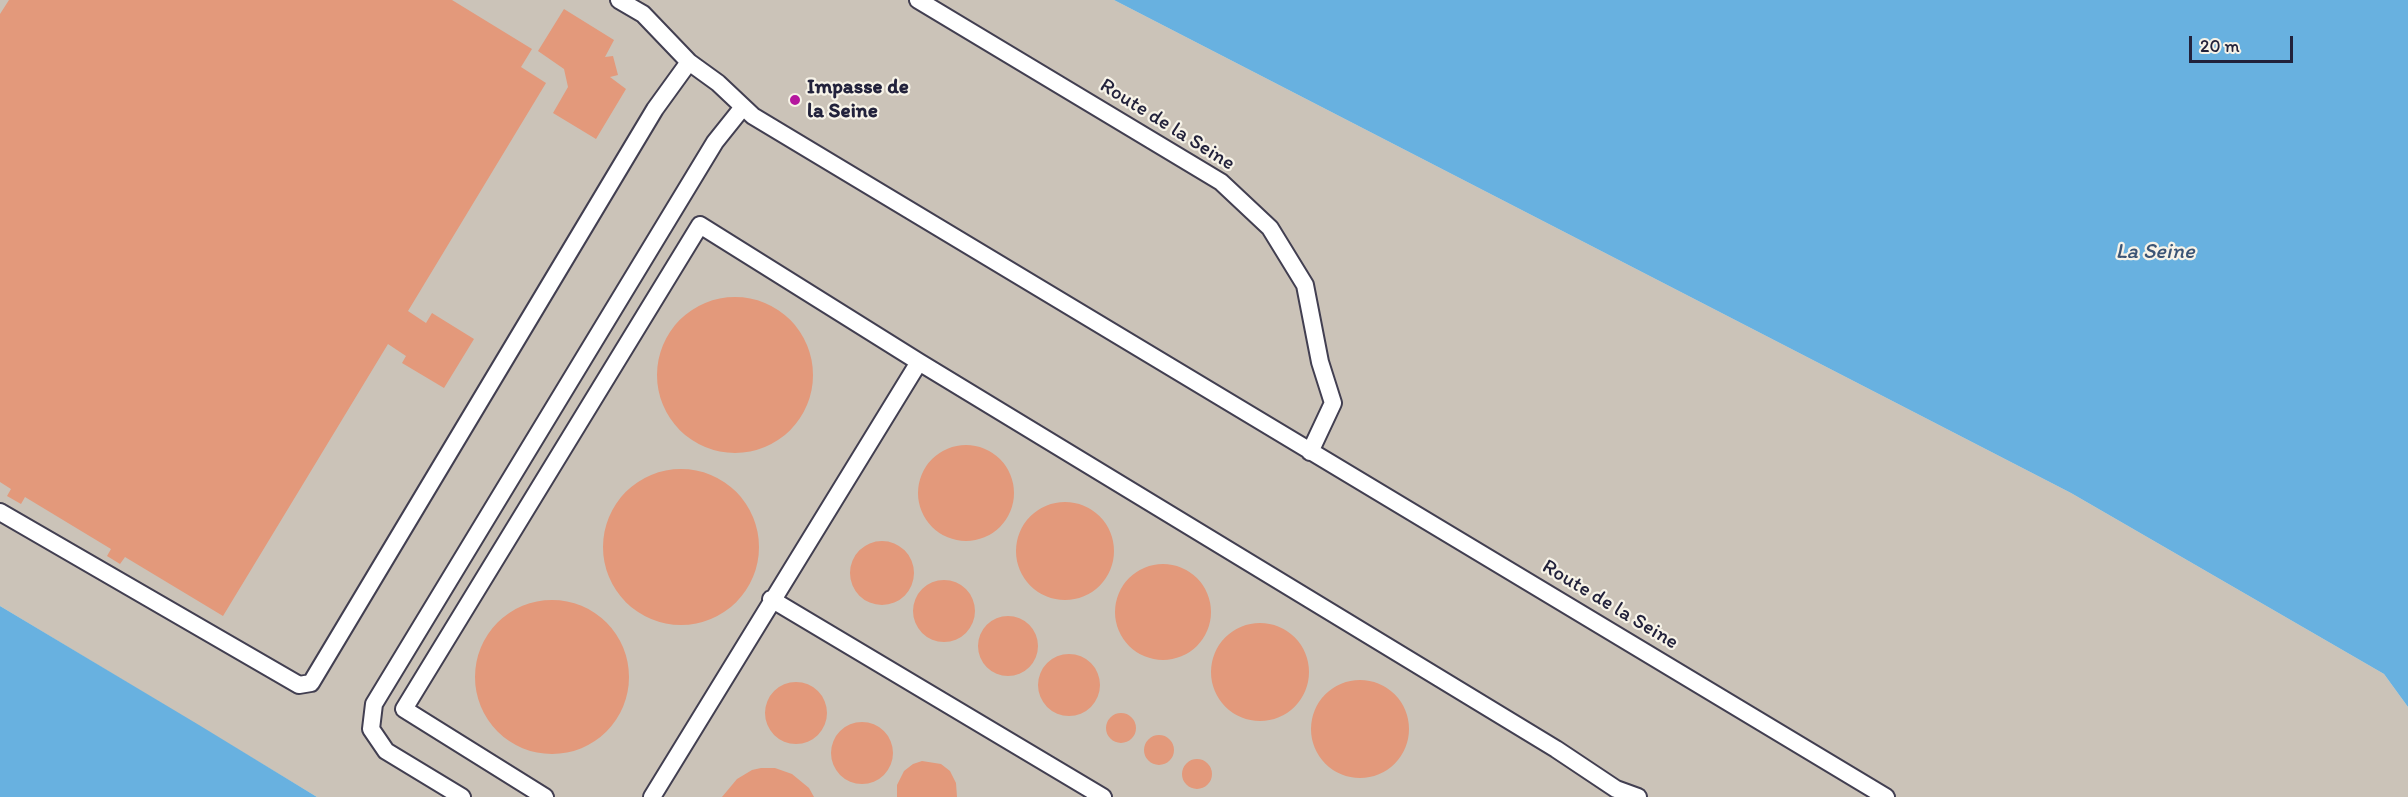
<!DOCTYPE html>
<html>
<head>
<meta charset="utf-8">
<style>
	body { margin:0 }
	#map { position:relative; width:2408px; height:797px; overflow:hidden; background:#f4e5ce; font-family:Itim,sans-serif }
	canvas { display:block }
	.scale { position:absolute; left:2189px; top:36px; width:104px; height:27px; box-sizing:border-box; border:3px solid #22223b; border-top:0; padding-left:8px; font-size:18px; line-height:21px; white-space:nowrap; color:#22223b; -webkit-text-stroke:4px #f7f3e8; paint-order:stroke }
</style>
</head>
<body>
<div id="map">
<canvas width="2408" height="797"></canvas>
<div class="scale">20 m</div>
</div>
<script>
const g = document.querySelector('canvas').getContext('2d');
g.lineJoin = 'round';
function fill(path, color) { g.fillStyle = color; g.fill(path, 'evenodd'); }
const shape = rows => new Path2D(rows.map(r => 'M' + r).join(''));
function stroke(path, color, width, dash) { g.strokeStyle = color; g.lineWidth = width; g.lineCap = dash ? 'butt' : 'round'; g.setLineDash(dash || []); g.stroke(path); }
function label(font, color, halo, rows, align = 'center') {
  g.font = font + ' Itim,sans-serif'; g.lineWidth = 4.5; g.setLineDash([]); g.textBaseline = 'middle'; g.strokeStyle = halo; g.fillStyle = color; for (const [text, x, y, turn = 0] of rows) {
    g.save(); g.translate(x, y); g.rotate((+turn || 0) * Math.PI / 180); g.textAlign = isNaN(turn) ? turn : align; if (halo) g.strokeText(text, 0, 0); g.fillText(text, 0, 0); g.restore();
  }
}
const industrial = shape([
	[0,0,1114,0,2071,493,2384,674,2408,707,2408,797,317,797,0,606]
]);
const water = shape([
	[1114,0,2408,0,2408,707,2384,674,2071,493],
	[0,606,199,725,317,797,0,797]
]);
const building = shape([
	[9,0,452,0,532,49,521,67,546,83,408,311,426,323,432,313,474,339,444,388,402,363,406,356,388,344,223,616,125,557,120,564,107,556,111,549,25,497,21,504,7,496,11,489,0,482,0,14],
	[564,9,614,40,605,57,613,56,618,75,610,77,626,89,596,139,553,113,568,87,564,69,538,51],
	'657 375a78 78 0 1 1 156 0a78 78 0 1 1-156 0Z',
	'918 493a48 48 0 1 1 96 0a48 48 0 1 1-96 0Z',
	'603 547a78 78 0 1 1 156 0a78 78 0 1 1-156 0Z',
	'1016 551a49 49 0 1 1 98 0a49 49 0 1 1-98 0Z',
	'850 573a32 32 0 1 1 64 0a32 32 0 1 1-64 0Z',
	'1115 612a48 48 0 1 1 96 0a48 48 0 1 1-96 0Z',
	'913 611a31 31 0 1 1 62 0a31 31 0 1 1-62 0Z',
	'475 677a77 77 0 1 1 154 0a77 77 0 1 1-154 0Z',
	'978 646a30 30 0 1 1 60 0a30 30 0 1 1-60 0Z',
	'1211 672a49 49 0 1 1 98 0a49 49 0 1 1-98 0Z',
	'1038 685a31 31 0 1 1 62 0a31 31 0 1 1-62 0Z',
	'1311 729a49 49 0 1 1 98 0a49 49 0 1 1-98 0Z',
	'765 713a31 31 0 1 1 62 0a31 31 0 1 1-62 0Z',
	'1106 728a15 15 0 1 1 30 0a15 15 0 1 1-30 0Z',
	'831 753a31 31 0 1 1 62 0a31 31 0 1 1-62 0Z',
	'1144 750a15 15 0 1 1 30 0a15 15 0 1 1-30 0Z',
	'1182 774a15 15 0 1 1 30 0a15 15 0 1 1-30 0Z',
	[922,761,941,764,950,771,956,783,957,797,897,797,897,785,904,771,913,764],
	[761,768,775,768,792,774,809,788,814,797,722,797,737,779,752,770]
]);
const service = shape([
	[619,0,643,14,689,62,718,83,753,116,1886,797],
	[918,0,1221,182,1270,228,1305,285,1320,362,1333,403,1310,452],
	[0,512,299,685,311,683,655,109,689,62],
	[771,599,1103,797],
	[462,797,386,751,371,729,374,704,715,142,743,107],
	[545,797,404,709,700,225,919,362,1556,749,1616,789,1638,797],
	[652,797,919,362]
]);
const markers = [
	[795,100,6,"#b5179e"]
];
const poiNames = [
	["Impasse de",807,88],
	["la Seine",807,112]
];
const streetNames = [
	["Route de la Seine",1167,125,32],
	["Route de la Seine",1610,605,31]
];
const waterNames = [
	["La Seine",2155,252]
];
fill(industrial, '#cbc3b8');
fill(water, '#68b1e0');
fill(building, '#e3997b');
stroke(service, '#423f51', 20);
stroke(service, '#fff', 16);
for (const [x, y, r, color] of markers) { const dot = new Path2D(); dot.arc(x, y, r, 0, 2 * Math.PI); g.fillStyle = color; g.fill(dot); stroke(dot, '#f7f3e8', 2); }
label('bold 21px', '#22223b', '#f7f3e8', poiNames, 'left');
label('21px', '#22223b', '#f7f3e8', streetNames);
label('italic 22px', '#3a5475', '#f7f3e8', waterNames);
</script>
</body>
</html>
